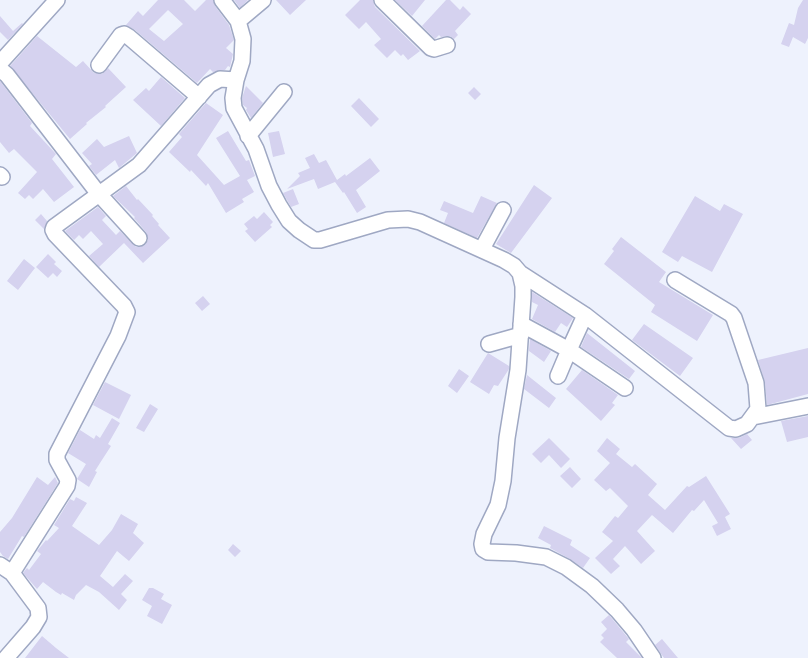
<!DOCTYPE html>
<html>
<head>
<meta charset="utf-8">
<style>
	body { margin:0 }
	canvas { display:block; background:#eef2fd }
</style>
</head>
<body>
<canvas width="808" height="658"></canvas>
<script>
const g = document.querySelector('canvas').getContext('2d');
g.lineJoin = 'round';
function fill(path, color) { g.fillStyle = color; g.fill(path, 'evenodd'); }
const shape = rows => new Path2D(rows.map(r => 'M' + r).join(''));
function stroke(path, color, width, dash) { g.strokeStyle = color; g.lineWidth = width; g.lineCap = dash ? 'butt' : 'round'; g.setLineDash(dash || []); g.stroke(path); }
const building = shape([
	[158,0,184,0,195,11,206,0,213,0,215,6,229,25,234,40,226,48,233,54,230,67,228,66,225,70,213,72,210,69,197,83,135,30,126,25,138,11,143,16],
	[168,10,183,24,164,41,149,29],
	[234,0,248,0,240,8],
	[276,0,306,0,290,15],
	[360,0,373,0,375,7,420,51,408,60,403,54,401,56,395,50,387,58,374,45,381,39,366,22,359,29,345,15],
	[395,0,425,0,412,16],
	[446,0,450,0,460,10,463,6,471,14,455,31,458,35,454,39,450,36,441,37,439,35,435,39,422,26],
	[803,0,808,0,808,38,805,44,793,37,789,47,781,44,789,23,794,25,798,8],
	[0,16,13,31,22,23,23,24,8,40,0,32],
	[37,36,76,67,83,61,94,73,102,74,108,68,126,87,105,106,106,107,86,123,87,124,70,139,10,66],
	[161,77,185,98,161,126,133,100,146,88,149,91],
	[0,81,32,123,30,126,56,154,52,159,74,187,54,202,43,189,33,199,29,195,25,199,18,193,37,172,14,149,9,153,0,142],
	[246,86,263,103,251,118,246,110,247,108,243,105,242,98],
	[474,87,481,94,475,100,468,93],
	[359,98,379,119,371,127,351,106],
	[206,103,223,115,197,155,224,185,240,176,216,138,228,131,246,161,249,160,255,176,247,180,254,192,242,199,244,202,226,213,208,183,206,186,191,170,190,172,169,152,182,137,179,134],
	[279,131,285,154,273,157,268,133],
	[129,136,137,153,119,168,115,160,96,175,89,166,92,164,82,153,97,139,104,147],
	[314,154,319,163,326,160,337,180,345,174,346,176,370,158,380,171,356,190,366,207,357,213,344,192,343,193,335,182,318,189,314,179,287,189,300,176,298,173,310,168,305,158],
	[534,185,552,198,511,253,496,244],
	[126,186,137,200,138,199,153,215,152,216,159,224,158,225,170,238,143,263,124,243,99,267,89,256,103,244,91,231,83,239,79,235,74,240,65,231,98,207,106,216,102,220,116,235,120,231,136,247,145,245,148,240,146,232,134,218,135,217,113,196],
	[293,189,299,204,291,207,283,193],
	[481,196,497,203,477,238,444,223,448,213,440,210,444,201,473,213],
	[695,196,720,211,724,204,743,214,712,272,682,256,678,262,662,252],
	[264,212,273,222,270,225,272,227,255,242,245,231,248,229,244,224,254,216,257,219],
	[41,214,47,221,44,229,35,220],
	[621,237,666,272,659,282,713,315,697,341,651,312,655,305,604,264,614,251,612,249],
	[48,254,56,262,54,264,62,271,57,277,53,273,48,278,36,267],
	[24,259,35,268,18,290,7,281],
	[532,292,573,318,567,327,561,323,555,332,532,319,538,305,532,302],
	[203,296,210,304,202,311,195,303],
	[644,324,693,358,680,376,632,340],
	[587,333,635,371,629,379,581,347],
	[530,339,551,351,544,362,529,351],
	[808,348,808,394,767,405,765,382,758,360],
	[488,353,509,366,509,369,498,386,494,385,489,394,470,382],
	[459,369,469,376,457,393,448,386],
	[582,370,618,395,612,403,615,405,601,421,566,389],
	[527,375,556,398,549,408,524,389],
	[105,382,131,395,119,419,93,405],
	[150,404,158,409,144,432,136,428],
	[808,416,808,437,787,442,781,421],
	[112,418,120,423,108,444,111,446,100,463,95,471,97,472,89,487,77,479,86,464,68,453,80,430,94,439,96,435,100,438],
	[747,434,752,440,741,449,731,438,739,438],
	[549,438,570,459,561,468,549,455,541,463,532,454],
	[607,438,620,449,616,454,632,467,635,464,657,484,648,495,665,510,687,486,689,487,706,476,730,514,725,517,731,529,717,536,712,526,718,523,704,500,694,511,692,510,673,533,652,515,637,531,655,551,641,564,625,546,613,559,620,566,611,574,595,558,613,541,602,532,615,516,618,518,628,506,610,488,606,491,594,480,610,463,597,451],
	[570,467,581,479,572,488,560,476],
	[37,477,48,485,55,477,58,483,24,537,22,536,8,559,3,556,0,552,0,532,12,518],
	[76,497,87,503,72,526,99,545,112,530,121,514,138,524,133,533,144,543,129,561,117,551,100,576,113,587,125,574,133,581,121,594,127,600,119,610,99,592,86,585,76,595,74,600,62,593,61,595,56,592,43,582,37,589,23,573,27,568,29,570,41,554,37,551,42,545,46,540,47,541,59,528,54,525,70,499,74,501],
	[544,526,572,540,570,545,590,558,583,568,570,559,550,548,551,545,538,538],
	[233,544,241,551,235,557,228,550],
	[149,588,153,588,164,594,161,599,172,605,162,624,147,616,152,606,142,600],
	[609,615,629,639,626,642,642,658,617,658,600,642,604,638,601,635,607,629,601,622],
	[42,636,56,648,69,658,25,658],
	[662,639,678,658,664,658,655,645]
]);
const minor = shape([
	[222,0,238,21,243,39,242,61,236,80,233,98,234,108,256,149,269,186,279,205,289,221,299,230,314,240,320,240,388,220,408,219,420,222,504,260,514,266,520,273,523,286,523,297,518,370,507,438,503,481,498,505,484,534,482,544,483,549,488,552,516,553,546,557,566,567,592,586,617,610,634,630,653,658],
	[382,0,431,48,434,49,447,45],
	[238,21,263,0],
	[0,63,57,0],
	[99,65,121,35,124,34,129,37,199,97],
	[0,69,7,75,98,193,139,238],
	[248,136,284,92],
	[0,175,2,177],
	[482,249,503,210],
	[520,273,585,315],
	[521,324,569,350,558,376],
	[489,344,521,335],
	[625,388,569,350,585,315,729,428,736,429,747,424,758,409,756,383,734,318,731,314,675,280],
	[753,417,808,406],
	[0,565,12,573,67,486,68,480,57,460,57,454,118,336,127,312,124,306,55,234,53,230,54,227,139,165,209,85,220,79,236,80],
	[6,658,33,627,39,617,38,608,12,573]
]);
fill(building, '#d5d2ef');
stroke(minor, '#9fa8c3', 18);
stroke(minor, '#fff', 15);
</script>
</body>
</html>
